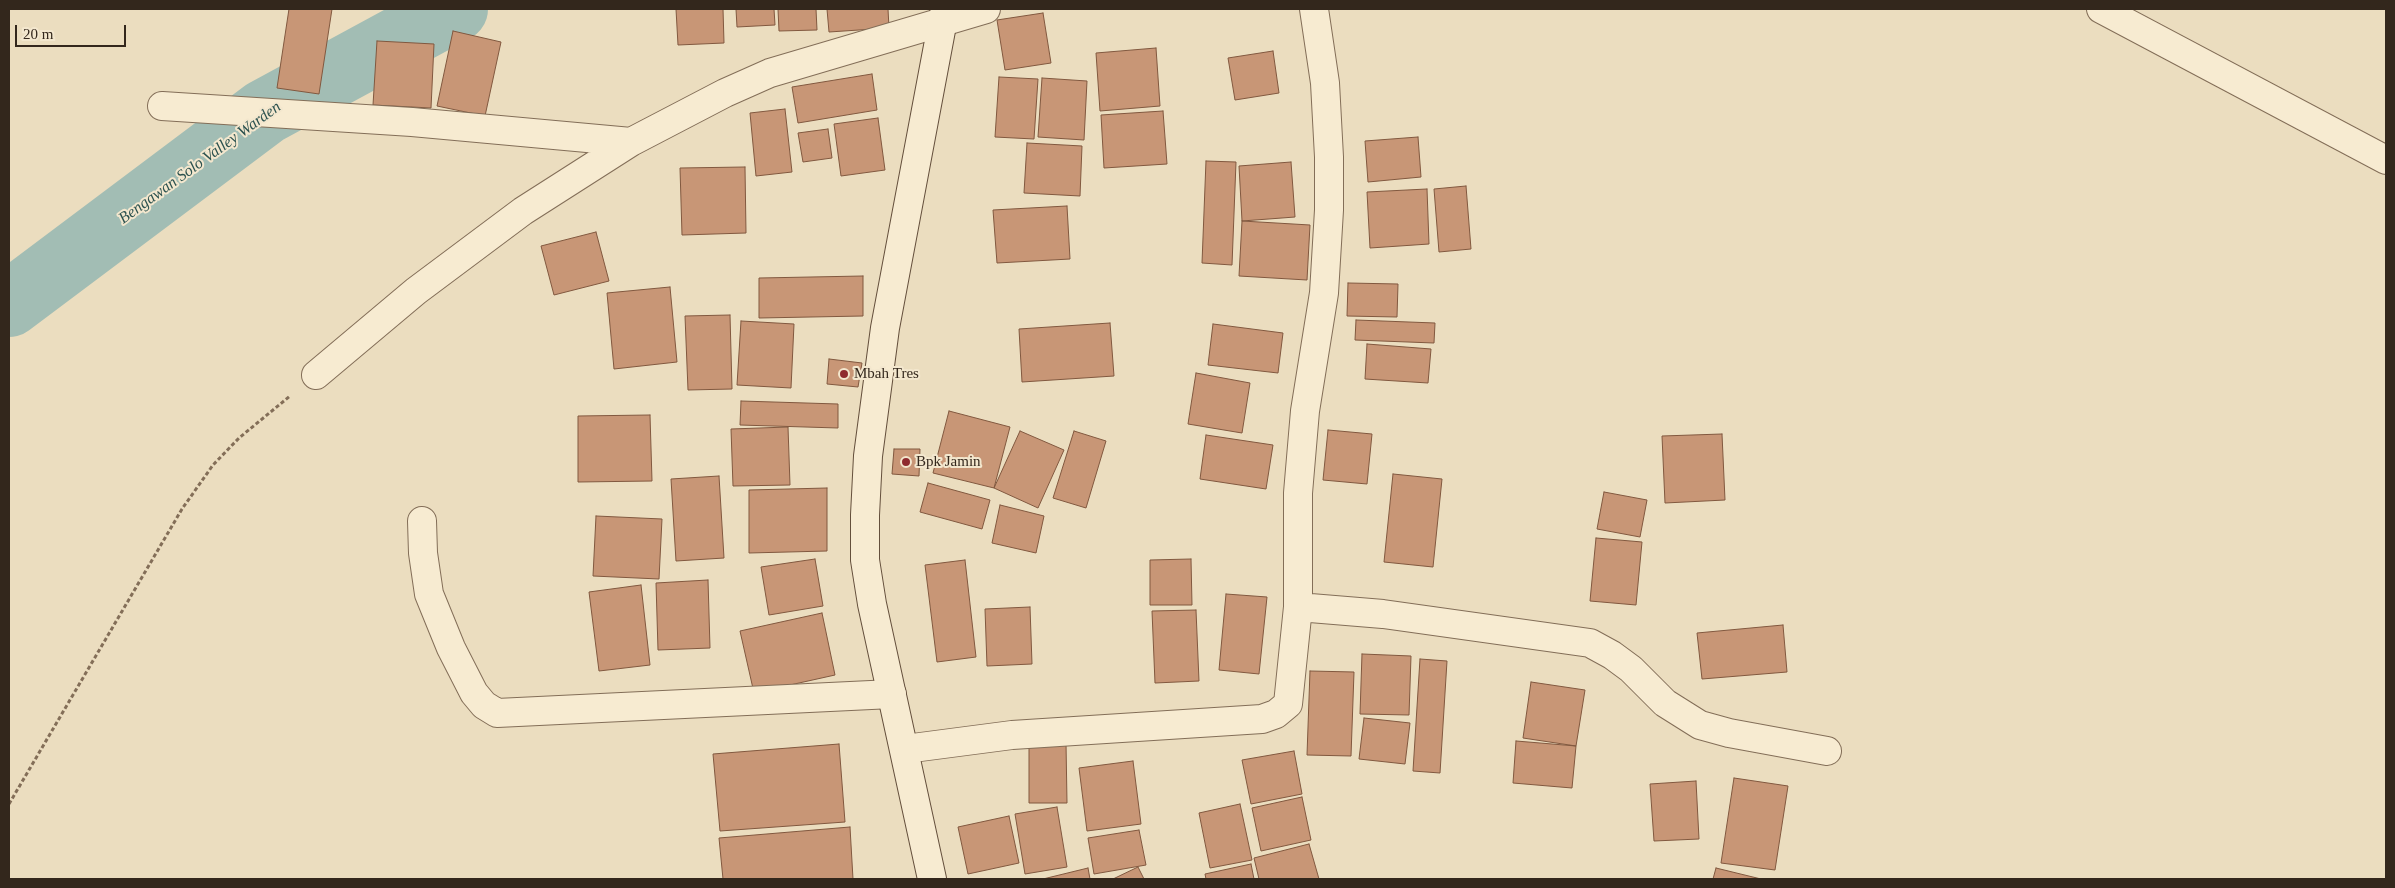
<!DOCTYPE html>
<html>
<head>
<meta charset="utf-8">
<style>
	body { margin:0 }
	#map { position:relative; width:2395px; height:888px; overflow:hidden; background:#ebddbf; font-family:Georgia,serif }
	canvas { display:block }
	.frame { position:absolute; inset:0; border:10px solid #33271c; pointer-events:none }
	.scale { position:absolute; left:15px; top:25px; width:111px; height:22px; box-sizing:border-box; border:2px solid #33271c; border-top:0; padding-left:6px; font-size:15px; line-height:18px; white-space:nowrap; color:#33271c; -webkit-text-stroke:4px #f3e7ce; paint-order:stroke }
</style>
</head>
<body>
<div id="map">
<canvas width="2395" height="888"></canvas>
<div class="frame"></div>
<div class="scale">20 m</div>
</div>
<script>
const g = document.querySelector('canvas').getContext('2d');
g.lineJoin = 'round';
const shape = rows => new Path2D(rows.map(r => 'M' + r).join(''));
function stroke(path, color, width, dash) { g.strokeStyle = color; g.lineWidth = width; g.lineCap = dash ? 'butt' : 'round'; g.setLineDash(dash || []); g.stroke(path); }
function fill(path, color) { g.fillStyle = color; g.fill(path, 'evenodd'); }
function label(font, color, halo, rows, align = 'center') {
  g.font = font + ' Georgia,serif'; g.lineWidth = 4; g.setLineDash([]); g.textBaseline = 'middle'; g.strokeStyle = halo; g.fillStyle = color; for (const [text, x, y, turn = 0] of rows) {
    g.save(); g.translate(x, y); g.rotate((+turn || 0) * Math.PI / 180); g.textAlign = isNaN(turn) ? turn : align; if (halo) g.strokeText(text, 0, 0); g.fillText(text, 0, 0); g.restore();
  }
}
const river = shape([
	[9,304,265,112,455,9]
]);
const building = shape([
	[289,9,332,9,319,94,277,88,289,9],
	[676,9,723,9,724,43,678,45,676,9],
	[736,9,774,9,775,25,737,27,736,9],
	[778,9,816,9,817,30,779,31,778,9],
	[827,9,888,9,889,28,829,32,827,9],
	[1043,13,1051,63,1005,70,997,20,1043,13],
	[453,31,501,42,485,116,437,106,453,31],
	[377,41,434,44,431,108,373,105,377,41],
	[1156,48,1160,106,1100,111,1096,53,1156,48],
	[1273,51,1279,93,1235,100,1228,58,1273,51],
	[872,74,877,110,798,123,792,87,872,74],
	[999,77,1038,79,1034,139,995,137,999,77],
	[1042,78,1087,81,1084,140,1038,137,1042,78],
	[785,109,792,172,756,176,750,113,785,109],
	[1163,111,1167,164,1104,168,1101,115,1163,111],
	[878,118,885,170,841,176,834,124,878,118],
	[828,129,832,158,803,162,798,133,828,129],
	[1418,137,1421,177,1368,182,1365,141,1418,137],
	[1027,143,1082,146,1080,196,1024,193,1027,143],
	[1206,161,1236,162,1232,265,1202,263,1206,161],
	[1291,162,1295,217,1242,221,1239,166,1291,162],
	[745,167,746,233,682,235,680,168,745,167],
	[1466,186,1471,249,1439,252,1434,189,1466,186],
	[1427,189,1429,244,1370,248,1367,192,1427,189],
	[1067,206,1070,259,997,263,993,210,1067,206],
	[1242,221,1310,225,1307,280,1239,276,1242,221],
	[596,232,609,281,554,295,541,246,596,232],
	[863,276,863,316,759,318,759,278,863,276],
	[1348,283,1398,284,1397,317,1347,316,1348,283],
	[670,287,677,362,614,369,607,293,670,287],
	[730,315,732,389,688,390,685,316,730,315],
	[1356,320,1435,323,1434,343,1355,340,1356,320],
	[741,321,794,324,791,388,737,385,741,321],
	[1110,323,1114,376,1022,382,1019,329,1110,323],
	[1213,324,1283,333,1278,373,1208,365,1213,324],
	[1367,344,1431,349,1428,383,1365,379,1367,344],
	[829,359,862,363,858,387,827,384,829,359],
	[1196,373,1250,383,1242,433,1188,424,1196,373],
	[741,401,838,404,838,428,740,425,741,401],
	[949,411,1010,427,994,488,933,473,949,411],
	[650,415,652,481,578,482,578,416,650,415],
	[788,427,790,485,733,486,731,429,788,427],
	[1328,430,1372,434,1367,484,1323,480,1328,430],
	[1020,431,1064,450,1038,508,994,488,1020,431],
	[1074,431,1106,441,1086,508,1053,498,1074,431],
	[1722,434,1725,500,1665,503,1662,436,1722,434],
	[1206,435,1273,445,1266,489,1200,479,1206,435],
	[894,449,920,449,919,476,892,474,894,449],
	[1393,474,1442,479,1433,567,1384,562,1393,474],
	[719,476,724,558,676,561,671,479,719,476],
	[928,483,990,500,982,529,920,512,928,483],
	[827,488,827,551,749,553,749,490,827,488],
	[1604,492,1647,500,1640,537,1597,529,1604,492],
	[1000,505,1044,516,1036,553,992,543,1000,505],
	[596,516,662,519,659,579,593,576,596,516],
	[1596,538,1642,542,1636,605,1590,601,1596,538],
	[815,559,823,606,769,615,761,567,815,559],
	[1191,559,1192,605,1150,605,1150,560,1191,559],
	[965,560,976,657,937,662,925,565,965,560],
	[708,580,710,648,658,650,656,583,708,580],
	[641,585,650,665,599,671,589,592,641,585],
	[1226,594,1267,597,1259,674,1219,670,1226,594],
	[1030,607,1032,664,987,666,985,609,1030,607],
	[1196,610,1199,681,1155,683,1152,611,1196,610],
	[822,613,835,675,754,693,740,631,822,613],
	[1783,625,1787,672,1702,679,1697,633,1783,625],
	[1362,654,1411,656,1409,715,1360,714,1362,654],
	[1420,659,1447,661,1440,773,1413,771,1420,659],
	[1310,671,1354,672,1351,756,1307,755,1310,671],
	[1531,682,1585,690,1576,746,1523,738,1531,682],
	[1364,718,1410,723,1405,764,1359,759,1364,718],
	[1516,741,1576,746,1572,788,1513,783,1516,741],
	[1029,743,1066,743,1067,803,1029,803,1029,743],
	[839,744,845,822,720,831,713,754,839,744],
	[1294,751,1302,794,1251,804,1242,760,1294,751],
	[1133,761,1141,824,1087,831,1079,768,1133,761],
	[1734,778,1788,786,1775,870,1721,863,1734,778],
	[1696,781,1699,839,1654,841,1650,784,1696,781],
	[1302,797,1311,840,1261,851,1252,808,1302,797],
	[1240,804,1252,860,1210,868,1199,813,1240,804],
	[1057,807,1067,867,1025,874,1015,814,1057,807],
	[1009,816,1019,863,968,874,958,827,1009,816],
	[850,827,853,879,723,879,719,838,850,827],
	[1139,830,1146,865,1094,874,1088,838,1139,830],
	[1309,844,1319,879,1259,879,1254,858,1309,844],
	[1251,864,1254,879,1206,879,1205,874,1251,864],
	[1138,867,1144,879,1113,879,1138,867],
	[1088,868,1090,879,1043,879,1088,868],
	[1716,868,1761,879,1713,879,1716,868]
]);
const path = shape([
	[9,804,182,509,213,465,239,438,290,396]
]);
const street = shape([
	[2101,9,2386,160],
	[162,106,412,122,631,142],
	[316,375,416,291,523,211,631,142,725,93,770,73,986,9],
	[422,521,423,553,429,594,451,648,474,693,484,705,497,713,892,694],
	[1298,607,1383,614,1590,643,1612,655,1631,669,1665,703,1700,725,1729,733,1827,751],
	[905,749,1012,735,1262,719,1276,714,1288,704,1298,607,1298,493,1305,411,1324,293,1329,210,1329,157,1325,83,1314,9]
]);
const secondary = shape([
	[932,879,872,604,865,560,865,515,868,456,885,328,945,9]
]);
const markers = [
	[844,374,5,"#8f2b2f"],
	[906,462,5,"#8f2b2f"]
];
const poiNames = [
	["Mbah Tres",854,374],
	["Bpk Jamin",916,462]
];
const waterNames = [
	["Bengawan Solo Valley Warden",200,163,-36]
];
stroke(river, '#a2bdb4', 66);
fill(building, '#c89676');
stroke(building, '#81583f', 1);
stroke(street, '#836e58', 30);
stroke(secondary, '#644f3c', 30);
stroke(path, '#836e58', 3, [4, 2.5]);
stroke(street, '#f7ebd1', 28);
stroke(secondary, '#f7ebd1', 28);
for (const [x, y, r, color] of markers) { const dot = new Path2D(); dot.arc(x, y, r, 0, 2 * Math.PI); g.fillStyle = color; g.fill(dot); stroke(dot, '#f3e7ce', 2); }
label('15px', '#33271c', '#f3e7ce', poiNames, 'left');
label('italic 16px', '#2c524f', '#f3e7ce', waterNames);
</script>
</body>
</html>
